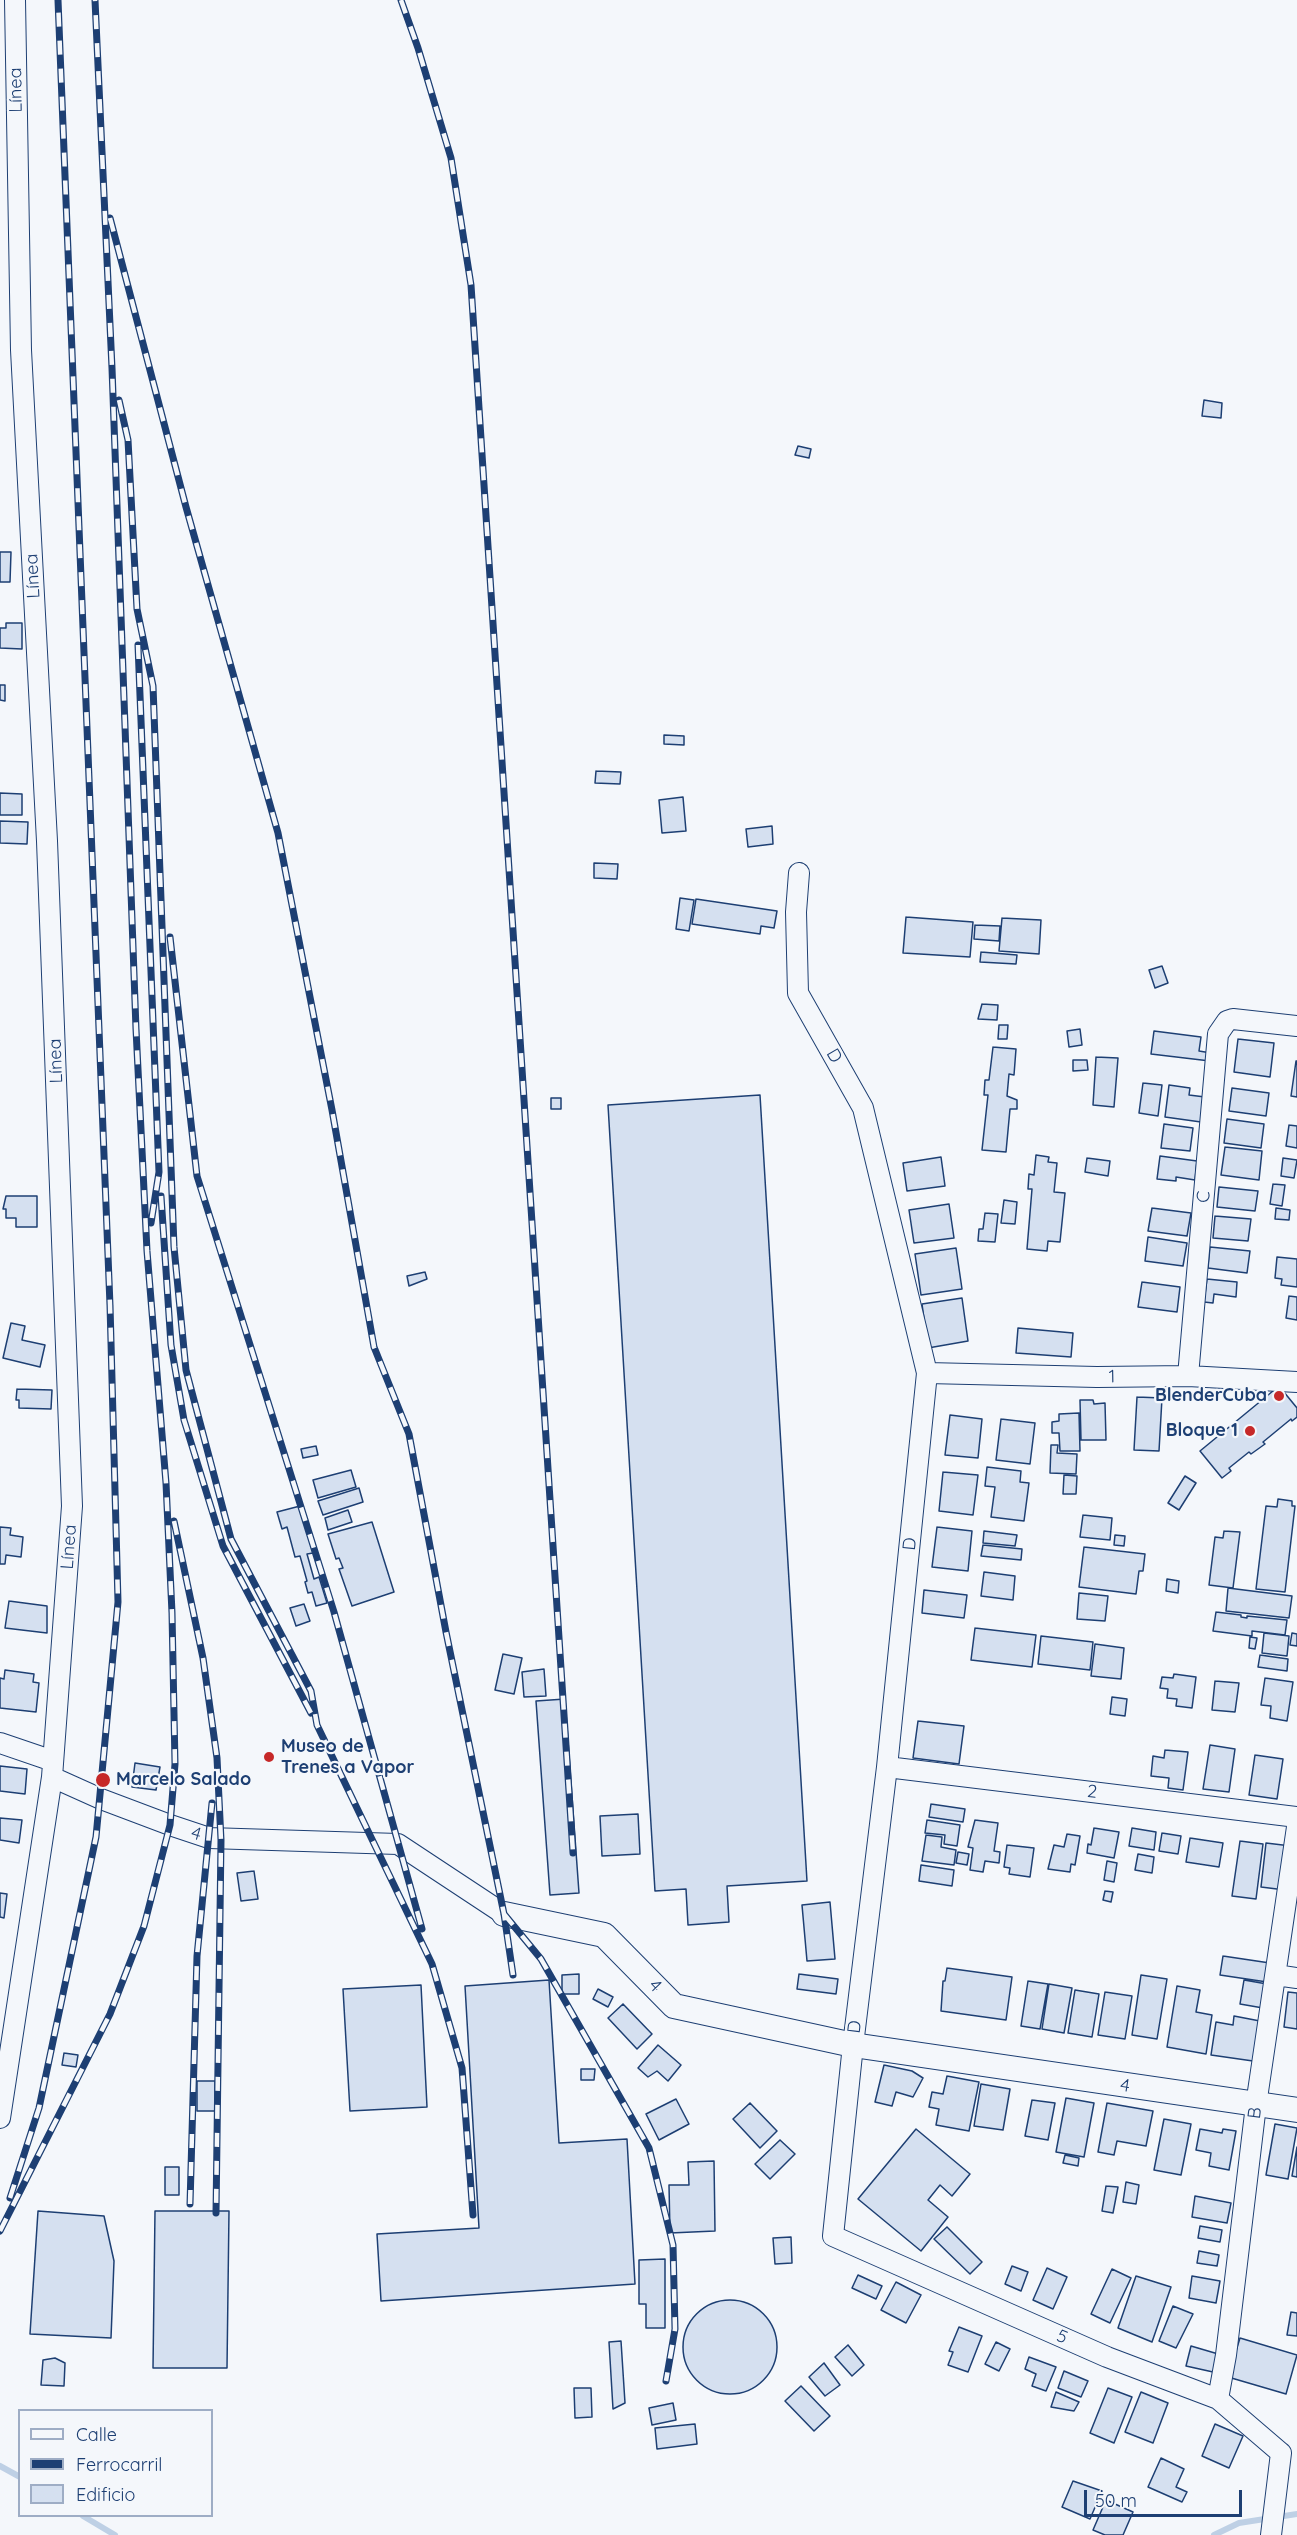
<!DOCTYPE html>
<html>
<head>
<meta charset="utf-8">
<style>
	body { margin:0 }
	#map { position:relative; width:1297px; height:2535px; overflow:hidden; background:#f4f7fb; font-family:Quicksand,sans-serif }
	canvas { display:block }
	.legend { position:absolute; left:18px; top:2409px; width:195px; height:108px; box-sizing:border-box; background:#f4f7fb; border:2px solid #9eadc5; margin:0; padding:8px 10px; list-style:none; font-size:18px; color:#1d3f73 }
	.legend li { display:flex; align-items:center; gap:12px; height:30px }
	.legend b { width:30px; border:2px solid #9eadc5 }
	.scale { position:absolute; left:1084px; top:2490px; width:158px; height:27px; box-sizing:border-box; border:3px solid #1d3f73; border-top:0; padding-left:8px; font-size:18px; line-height:21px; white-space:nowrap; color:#1d3f73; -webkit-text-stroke:4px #f4f7fb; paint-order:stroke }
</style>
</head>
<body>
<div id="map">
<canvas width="1297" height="2535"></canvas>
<ul class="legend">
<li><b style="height:8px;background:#f4f7fb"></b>Calle</li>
<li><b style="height:8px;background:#1d3f73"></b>Ferrocarril</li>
<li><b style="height:16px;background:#d5e0f0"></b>Edificio</li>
</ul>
<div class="scale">50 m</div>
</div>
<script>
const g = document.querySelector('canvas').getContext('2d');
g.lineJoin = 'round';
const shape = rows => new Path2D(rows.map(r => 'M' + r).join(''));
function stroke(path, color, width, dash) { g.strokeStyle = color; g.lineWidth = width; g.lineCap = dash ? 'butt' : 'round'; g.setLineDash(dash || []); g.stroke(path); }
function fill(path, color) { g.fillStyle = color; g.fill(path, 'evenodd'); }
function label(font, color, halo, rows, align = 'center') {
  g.font = font + ' Quicksand,sans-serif'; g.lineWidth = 4.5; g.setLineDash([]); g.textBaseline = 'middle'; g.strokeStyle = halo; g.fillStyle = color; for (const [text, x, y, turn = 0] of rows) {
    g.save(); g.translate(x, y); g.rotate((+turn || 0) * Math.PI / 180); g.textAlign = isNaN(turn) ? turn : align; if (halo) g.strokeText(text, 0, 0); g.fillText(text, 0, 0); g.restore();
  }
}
const stream = shape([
	[0,2466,20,2477],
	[83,2516,115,2535],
	[1214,2535,1239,2523,1297,2514]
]);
const building = shape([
	[1204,400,1222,403,1221,418,1202,416,1204,400],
	[798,446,811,449,809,458,795,455,798,446],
	[0,552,11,552,10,582,0,582,0,552],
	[6,623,22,623,22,649,0,648,0,628,6,628,6,623],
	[0,685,5,685,5,701,0,700,0,685],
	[664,735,684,736,684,745,664,744,664,735],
	[596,771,621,772,620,784,595,783,596,771],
	[0,793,22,794,22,815,0,815,0,793],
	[683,797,686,831,662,833,659,800,683,797],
	[0,821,28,822,27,844,0,843,0,821],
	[772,826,773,844,748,847,746,829,772,826],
	[594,863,618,864,617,879,594,878,594,863],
	[680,898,694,900,689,931,676,929,680,898],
	[696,899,777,911,774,928,761,926,760,934,692,924,696,899],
	[906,917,973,922,970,957,903,953,906,917],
	[1002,918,1041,920,1039,954,999,951,1002,918],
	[975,925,1000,926,999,941,974,939,975,925],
	[981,952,1017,955,1016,964,980,962,981,952],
	[1162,966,1168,983,1155,988,1149,970,1162,966],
	[982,1004,998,1005,997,1020,978,1019,982,1004],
	[999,1025,1008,1025,1007,1039,998,1039,999,1025],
	[1080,1029,1082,1045,1069,1047,1067,1031,1080,1029],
	[1154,1031,1201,1037,1199,1051,1211,1053,1210,1061,1151,1054,1154,1031],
	[1238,1039,1274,1043,1270,1077,1234,1072,1238,1039],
	[993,1047,1016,1049,1014,1075,1009,1074,1007,1096,1017,1100,1017,1109,1010,1109,1006,1152,982,1150,988,1095,984,1095,985,1080,989,1080,993,1047],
	[1096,1057,1118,1058,1114,1107,1093,1105,1096,1057],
	[1073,1060,1087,1060,1088,1070,1073,1071,1073,1060],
	[1296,1061,1297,1061,1297,1097,1291,1096,1296,1061],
	[1143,1083,1162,1085,1158,1116,1139,1113,1143,1083],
	[1169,1085,1190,1088,1189,1095,1205,1097,1201,1122,1165,1117,1169,1085],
	[1232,1088,1269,1093,1266,1116,1229,1111,1232,1088],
	[760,1095,807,1881,727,1886,729,1922,688,1925,686,1889,655,1891,608,1105,760,1095],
	[551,1098,561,1098,561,1109,551,1109,551,1098],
	[1227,1119,1264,1124,1261,1148,1224,1143,1227,1119],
	[1164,1124,1193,1128,1190,1151,1161,1148,1164,1124],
	[1289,1125,1297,1126,1297,1148,1286,1146,1289,1125],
	[1225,1147,1262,1151,1259,1180,1221,1175,1225,1147],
	[1036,1155,1049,1157,1048,1162,1057,1163,1054,1192,1065,1193,1060,1242,1048,1241,1047,1251,1027,1249,1032,1189,1028,1189,1029,1174,1034,1175,1036,1155],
	[1160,1156,1197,1161,1195,1180,1176,1177,1176,1181,1157,1179,1160,1156],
	[941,1157,945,1186,907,1191,903,1163,941,1157],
	[1087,1158,1110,1161,1108,1176,1085,1172,1087,1158],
	[1283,1158,1297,1160,1294,1178,1281,1176,1283,1158],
	[1273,1184,1285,1185,1282,1206,1270,1204,1273,1184],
	[1219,1187,1258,1191,1255,1211,1217,1207,1219,1187],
	[6,1196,37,1196,37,1227,16,1227,16,1218,6,1218,6,1209,3,1209,6,1196],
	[1004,1200,1017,1202,1015,1224,1001,1223,1004,1200],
	[949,1204,954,1238,914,1243,909,1210,949,1204],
	[1152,1208,1191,1213,1187,1236,1148,1231,1152,1208],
	[1276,1208,1290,1210,1289,1220,1275,1219,1276,1208],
	[985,1213,998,1214,995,1242,978,1241,979,1229,983,1229,985,1213],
	[1215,1216,1251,1219,1248,1241,1213,1238,1215,1216],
	[1148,1237,1187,1243,1183,1266,1145,1261,1148,1237],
	[1210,1247,1250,1251,1247,1273,1208,1268,1210,1247],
	[956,1248,962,1289,921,1295,915,1254,956,1248],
	[1277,1257,1297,1259,1297,1287,1281,1285,1282,1279,1275,1278,1277,1257],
	[425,1272,427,1279,409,1286,407,1276,425,1272],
	[1207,1279,1237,1282,1236,1297,1214,1294,1213,1303,1204,1302,1207,1279],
	[1142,1282,1180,1287,1177,1312,1138,1307,1142,1282],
	[1289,1296,1297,1297,1297,1320,1286,1318,1289,1296],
	[962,1298,968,1341,928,1348,922,1304,962,1298],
	[11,1323,25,1326,22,1340,45,1345,40,1367,3,1358,11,1323],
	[1018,1328,1073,1333,1071,1357,1016,1353,1018,1328],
	[1279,1386,1297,1408,1297,1417,1292,1421,1291,1419,1263,1442,1265,1444,1251,1454,1249,1452,1229,1468,1231,1471,1222,1478,1200,1451,1279,1386],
	[17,1389,52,1390,51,1409,19,1408,19,1400,16,1400,17,1389],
	[1137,1397,1162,1398,1159,1451,1134,1450,1137,1397],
	[1080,1400,1093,1400,1094,1404,1105,1403,1106,1440,1081,1440,1080,1400],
	[1079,1413,1080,1451,1060,1451,1059,1433,1052,1433,1052,1422,1059,1421,1059,1414,1079,1413],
	[950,1415,982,1419,978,1458,945,1455,950,1415],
	[1001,1419,1035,1423,1030,1464,996,1460,1001,1419],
	[1051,1445,1058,1445,1057,1453,1077,1454,1076,1474,1050,1473,1051,1445],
	[316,1446,318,1455,303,1458,301,1449,316,1446],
	[987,1467,1021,1471,1020,1482,1029,1483,1024,1521,991,1517,995,1487,985,1486,987,1467],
	[351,1470,356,1487,318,1498,313,1480,351,1470],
	[943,1472,978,1475,973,1515,939,1511,943,1472],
	[1064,1475,1077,1476,1076,1494,1063,1494,1064,1475],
	[1185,1476,1196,1483,1179,1510,1168,1503,1185,1476],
	[359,1488,363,1502,323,1515,318,1501,359,1488],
	[1278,1499,1292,1501,1292,1506,1295,1506,1285,1592,1256,1589,1266,1506,1277,1507,1278,1499],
	[300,1506,313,1553,307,1554,314,1579,319,1577,327,1603,316,1606,312,1592,308,1593,305,1582,307,1581,300,1556,295,1557,287,1527,282,1529,277,1512,300,1506],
	[348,1510,352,1522,328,1530,325,1518,348,1510],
	[1083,1515,1112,1518,1110,1540,1080,1537,1083,1515],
	[372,1522,394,1592,352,1606,339,1569,343,1568,339,1558,336,1559,328,1534,372,1522],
	[0,1527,11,1528,10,1535,23,1537,21,1557,6,1555,5,1564,0,1564,0,1527],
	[937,1527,972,1531,968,1571,932,1567,937,1527],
	[984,1531,1017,1535,1015,1546,983,1543,984,1531],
	[1224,1531,1240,1532,1233,1588,1209,1585,1215,1537,1223,1538,1224,1531],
	[1115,1535,1125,1536,1124,1546,1114,1545,1115,1535],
	[983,1545,1022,1549,1021,1560,981,1556,983,1545],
	[1084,1547,1145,1554,1143,1571,1139,1571,1136,1594,1079,1587,1084,1547],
	[984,1572,1015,1576,1013,1600,981,1596,984,1572],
	[1167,1579,1179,1581,1178,1593,1166,1591,1167,1579],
	[1228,1588,1292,1596,1289,1618,1226,1611,1228,1588],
	[924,1590,967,1595,964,1618,922,1613,924,1590],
	[1079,1593,1108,1596,1105,1621,1077,1619,1079,1593],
	[9,1601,47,1606,47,1633,5,1628,9,1601],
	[304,1604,310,1621,296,1626,290,1608,304,1604],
	[1216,1612,1241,1615,1241,1617,1247,1618,1247,1616,1287,1620,1285,1635,1252,1631,1252,1636,1213,1631,1216,1612],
	[975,1628,1036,1635,1032,1667,971,1660,975,1628],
	[1264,1633,1289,1636,1287,1656,1262,1653,1264,1633],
	[1292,1633,1297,1634,1297,1646,1290,1645,1292,1633],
	[1041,1636,1093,1642,1090,1670,1038,1664,1041,1636],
	[1250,1637,1257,1638,1255,1649,1249,1648,1250,1637],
	[1095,1644,1124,1648,1121,1679,1091,1676,1095,1644],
	[503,1654,522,1658,514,1694,495,1690,503,1654],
	[1260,1655,1288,1659,1287,1671,1258,1667,1260,1655],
	[544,1669,546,1696,524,1697,522,1672,544,1669],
	[5,1670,34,1674,33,1682,39,1683,36,1712,0,1708,0,1678,4,1679,5,1670],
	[1174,1674,1196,1677,1192,1708,1176,1706,1177,1699,1167,1698,1168,1689,1160,1688,1162,1677,1173,1678,1174,1674],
	[1265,1678,1293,1682,1287,1721,1270,1718,1271,1706,1261,1705,1265,1678],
	[1215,1681,1239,1683,1235,1712,1212,1710,1215,1681],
	[1112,1697,1127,1699,1125,1716,1110,1714,1112,1697],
	[565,1699,579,1893,550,1895,536,1701,565,1699],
	[918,1721,964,1726,959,1764,913,1758,918,1721],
	[1210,1745,1235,1749,1229,1792,1203,1789,1210,1745],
	[1165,1750,1188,1752,1183,1790,1168,1788,1169,1778,1151,1776,1153,1756,1164,1758,1165,1750],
	[1255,1755,1283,1759,1277,1799,1249,1795,1255,1755],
	[135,1763,160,1767,156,1790,132,1787,135,1763],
	[0,1766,27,1769,25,1794,0,1791,0,1766],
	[931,1804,965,1809,963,1822,929,1817,931,1804],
	[638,1814,640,1854,602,1856,600,1816,638,1814],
	[0,1818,22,1820,19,1843,0,1840,0,1818],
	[927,1820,960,1825,957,1846,944,1844,945,1835,925,1833,927,1820],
	[975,1820,998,1823,994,1851,1000,1852,999,1863,985,1861,983,1872,970,1870,973,1848,968,1847,975,1820],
	[1094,1828,1119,1832,1114,1858,1087,1853,1088,1844,1091,1845,1094,1828],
	[1132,1828,1156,1832,1154,1850,1129,1846,1132,1828],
	[1162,1833,1181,1836,1178,1854,1159,1851,1162,1833],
	[1067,1834,1080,1836,1075,1865,1071,1864,1070,1872,1048,1869,1054,1845,1064,1847,1067,1834],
	[926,1835,942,1837,941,1847,956,1850,954,1865,922,1861,926,1835],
	[1190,1838,1223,1843,1219,1867,1186,1862,1190,1838],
	[1240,1841,1263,1844,1256,1899,1232,1896,1240,1841],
	[1266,1843,1291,1846,1285,1890,1261,1887,1266,1843],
	[1007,1845,1034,1848,1030,1877,1009,1874,1010,1868,1004,1867,1007,1845],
	[958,1852,969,1854,967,1865,956,1863,958,1852],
	[1138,1854,1154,1857,1152,1873,1135,1870,1138,1854],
	[1107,1861,1117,1863,1114,1882,1104,1880,1107,1861],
	[921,1865,954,1870,952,1886,919,1881,921,1865],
	[254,1871,258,1899,241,1901,237,1873,254,1871],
	[1105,1891,1113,1892,1111,1902,1103,1900,1105,1891],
	[0,1893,7,1894,4,1918,0,1917,0,1893],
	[830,1902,835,1959,807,1961,802,1905,830,1902],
	[1223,1956,1270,1963,1267,1982,1220,1975,1223,1956],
	[947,1968,1012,1977,1006,2020,941,2011,943,1981,945,1981,947,1968],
	[579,1974,579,1994,562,1994,562,1975,579,1974],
	[799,1974,838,1979,836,1994,797,1989,799,1974],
	[1141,1975,1167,1979,1157,2039,1132,2035,1141,1975],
	[549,1980,559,2143,627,2139,635,2284,381,2301,377,2234,479,2228,465,1986,549,1980],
	[1244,1980,1267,1984,1263,2008,1240,2004,1244,1980],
	[1028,1981,1048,1984,1040,2029,1021,2026,1028,1981],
	[1049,1984,1072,1988,1064,2033,1042,2029,1049,1984],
	[421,1985,427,2107,350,2111,343,1989,421,1985],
	[1177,1986,1200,1990,1196,2012,1212,2015,1206,2054,1167,2047,1177,1986],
	[598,1989,613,1997,608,2007,593,1999,598,1989],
	[1075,1990,1099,1994,1092,2037,1068,2033,1075,1990],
	[1105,1992,1132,1996,1125,2039,1098,2035,1105,1992],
	[1288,1992,1297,1993,1297,2029,1284,2027,1288,1992],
	[623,2004,652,2034,637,2049,608,2018,623,2004],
	[1234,2016,1260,2021,1253,2061,1211,2055,1216,2022,1233,2025,1234,2016],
	[658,2045,681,2065,668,2081,657,2071,648,2077,638,2068,658,2045],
	[64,2053,78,2055,76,2067,62,2065,64,2053],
	[884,2065,912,2071,923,2078,913,2097,896,2092,892,2106,875,2102,884,2065],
	[581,2069,595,2069,594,2080,581,2080,581,2069],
	[947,2076,979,2082,969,2131,936,2125,939,2109,929,2107,932,2092,943,2094,947,2076],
	[197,2081,215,2081,215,2111,197,2111,197,2081],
	[981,2084,1010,2089,1003,2130,974,2126,981,2084],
	[1066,2098,1094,2103,1084,2157,1056,2152,1066,2098],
	[676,2099,689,2124,659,2140,646,2114,676,2099],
	[1032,2100,1055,2103,1048,2140,1025,2136,1032,2100],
	[750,2103,777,2131,760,2148,733,2119,750,2103],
	[1107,2103,1153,2111,1146,2146,1117,2141,1114,2155,1098,2152,1107,2103],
	[1164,2119,1191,2124,1181,2175,1154,2170,1164,2119],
	[1275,2124,1297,2128,1288,2179,1266,2175,1275,2124],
	[916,2129,970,2174,952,2196,940,2185,928,2200,948,2217,921,2251,858,2199,916,2129],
	[1200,2129,1222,2133,1223,2129,1236,2131,1229,2170,1209,2166,1211,2153,1196,2150,1200,2129],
	[780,2140,795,2154,770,2179,755,2164,780,2140],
	[1297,2147,1297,2177,1292,2176,1297,2147],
	[1065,2155,1079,2158,1078,2166,1063,2163,1065,2155],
	[714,2161,715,2231,670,2233,669,2185,689,2185,688,2162,714,2161],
	[165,2167,179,2167,179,2195,165,2195,165,2167],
	[1126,2182,1139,2185,1136,2204,1123,2202,1126,2182],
	[1106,2186,1118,2187,1113,2213,1102,2211,1106,2186],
	[1195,2196,1231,2203,1227,2223,1192,2217,1195,2196],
	[38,2211,104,2216,114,2261,111,2338,30,2334,38,2211],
	[155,2211,229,2211,227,2368,153,2368,155,2211],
	[1200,2226,1222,2230,1220,2242,1198,2238,1200,2226],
	[947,2227,982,2262,970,2274,934,2239,947,2227],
	[791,2237,792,2263,775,2264,773,2238,791,2237],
	[1199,2251,1219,2255,1217,2266,1197,2263,1199,2251],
	[665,2259,665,2328,646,2328,646,2304,639,2304,639,2260,665,2259],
	[1012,2266,1028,2272,1021,2291,1005,2284,1012,2266],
	[1047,2268,1067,2277,1053,2309,1033,2300,1047,2268],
	[1112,2269,1131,2278,1110,2323,1091,2314,1112,2269],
	[858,2275,882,2286,876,2299,852,2288,858,2275],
	[1136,2276,1171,2287,1152,2342,1118,2328,1136,2276],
	[1192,2276,1220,2281,1216,2303,1189,2298,1192,2276],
	[896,2282,921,2295,906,2323,881,2310,896,2282],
	'683 2347a47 47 0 1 1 94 0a47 47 0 1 1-94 0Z',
	[1173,2306,1193,2314,1176,2348,1159,2341,1173,2306],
	[1291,2312,1297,2313,1297,2336,1287,2335,1291,2312],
	[959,2327,982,2336,968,2372,948,2365,953,2352,949,2351,959,2327],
	[1240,2338,1297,2355,1286,2394,1228,2377,1240,2338],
	[621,2341,625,2403,613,2409,609,2342,621,2341],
	[996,2342,1010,2349,999,2371,985,2364,996,2342],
	[848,2345,864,2365,852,2376,835,2357,848,2345],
	[1191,2346,1225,2356,1222,2374,1186,2366,1191,2346],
	[1029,2357,1056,2367,1046,2391,1032,2386,1036,2374,1025,2369,1029,2357],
	[55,2358,65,2363,64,2386,41,2385,43,2360,55,2358],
	[824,2363,840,2385,825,2396,809,2377,824,2363],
	[1064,2371,1088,2381,1081,2397,1058,2388,1064,2371],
	[801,2386,830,2416,814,2431,785,2401,801,2386],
	[574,2388,591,2388,592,2417,575,2418,574,2388],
	[1108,2388,1132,2397,1114,2443,1090,2433,1108,2388],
	[1056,2392,1079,2402,1074,2411,1051,2407,1056,2392],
	[1141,2392,1168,2403,1153,2443,1125,2432,1141,2392],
	[673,2403,676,2420,652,2425,649,2408,673,2403],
	[695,2424,697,2444,657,2449,655,2428,695,2424],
	[1215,2424,1243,2436,1229,2468,1202,2456,1215,2424],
	[1161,2458,1184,2469,1176,2487,1187,2492,1182,2502,1148,2487,1161,2458],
	[1073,2481,1102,2491,1090,2519,1062,2507,1073,2481],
	[1106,2500,1133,2512,1123,2535,1105,2535,1093,2530,1106,2500]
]);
const minor = shape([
	[799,873,796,912,798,993,863,1108,927,1373,887,1767,853,2045,833,2236,1107,2357,1218,2399,1281,2453],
	[927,1373,1097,1377,1188,1376,1297,1382],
	[1188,1376,1218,1034,1227,1021,1233,1019,1297,1026],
	[0,1743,53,1761],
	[887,1767,1297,1817],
	[52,1777,101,1799,170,1825,209,1838,398,1844,504,1914],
	[1276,1975,1297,1978],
	[0,2118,52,1777,72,1506,47,841,21,350,15,0],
	[1218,2399,1226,2355,1256,2105,1297,1827],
	[1271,2535,1281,2453]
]);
const tertiary = shape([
	[504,1914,604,1935,674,2006,853,2045,1297,2110]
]);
const rail = shape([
	[401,0,418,48,451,158,471,285,573,1853],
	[110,218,186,507,278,833,332,1110,374,1347,409,1434,446,1632,504,1914,513,1975],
	[119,400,128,440,137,609,153,686,174,1247,186,1370,231,1539,311,1691,317,1725,432,1964,462,2068,473,2215],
	[138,645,159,1172,151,1223],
	[170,937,197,1176,334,1612,422,1929],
	[161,1196,171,1345,184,1420,223,1546,311,1713],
	[174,1521,203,1658,217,1758,221,1840,216,2213],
	[504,1914,541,1959,649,2148,673,2245,675,2329,666,2381],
	[10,2198,39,2108,96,1837,118,1602,110,1305,58,0],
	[190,2204,197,1956,212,1803],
	[0,2231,110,2014,144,1926,170,1825,175,1764,172,1613,166,1483,147,1251,136,1029,112,368,95,0]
]);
const markers = [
	[1279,1396,6,"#c62828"],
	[1250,1431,6,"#c62828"],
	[269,1757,6,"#c62828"],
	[103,1780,8,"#c62828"]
];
const streetNames = [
	["Línea",16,90,-91],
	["Línea",33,576,-93],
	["D",834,1056,60],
	["Línea",56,1061,-92],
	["C",1204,1197,-85],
	["1",1112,1377,-1],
	["D",910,1544,-84],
	["Línea",69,1547,-86],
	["2",1092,1792,7],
	["4",196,1834,17],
	["4",655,1986,46],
	["D",855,2027,-83],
	["4",1125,2086,9],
	["B",1255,2113,-83],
	["5",1062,2337,24]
];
const poiNames = [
	["BlenderCuba",1267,1396],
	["Bloque 1",1238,1431],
	["Museo de",281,1747,"left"],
	["Trenes a Vapor",281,1768,"left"],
	["Marcelo Salado",116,1780,"left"]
];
stroke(stream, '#bed0e5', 6);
fill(building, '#d5e0f0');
stroke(building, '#1d3f73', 1.5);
stroke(minor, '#1d3f73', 22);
stroke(tertiary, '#1d3f73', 26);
stroke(minor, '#f4f7fb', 20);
stroke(tertiary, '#f4f7fb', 24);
stroke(rail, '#1d3f73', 7);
stroke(rail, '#f4f7fb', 4.5, [14]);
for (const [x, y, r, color] of markers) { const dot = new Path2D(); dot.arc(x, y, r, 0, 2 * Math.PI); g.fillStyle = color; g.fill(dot); stroke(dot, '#f4f7fb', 2); }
label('18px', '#1d3f73', '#f4f7fb', streetNames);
label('bold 18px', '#1d3f73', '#f4f7fb', poiNames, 'right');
</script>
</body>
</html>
